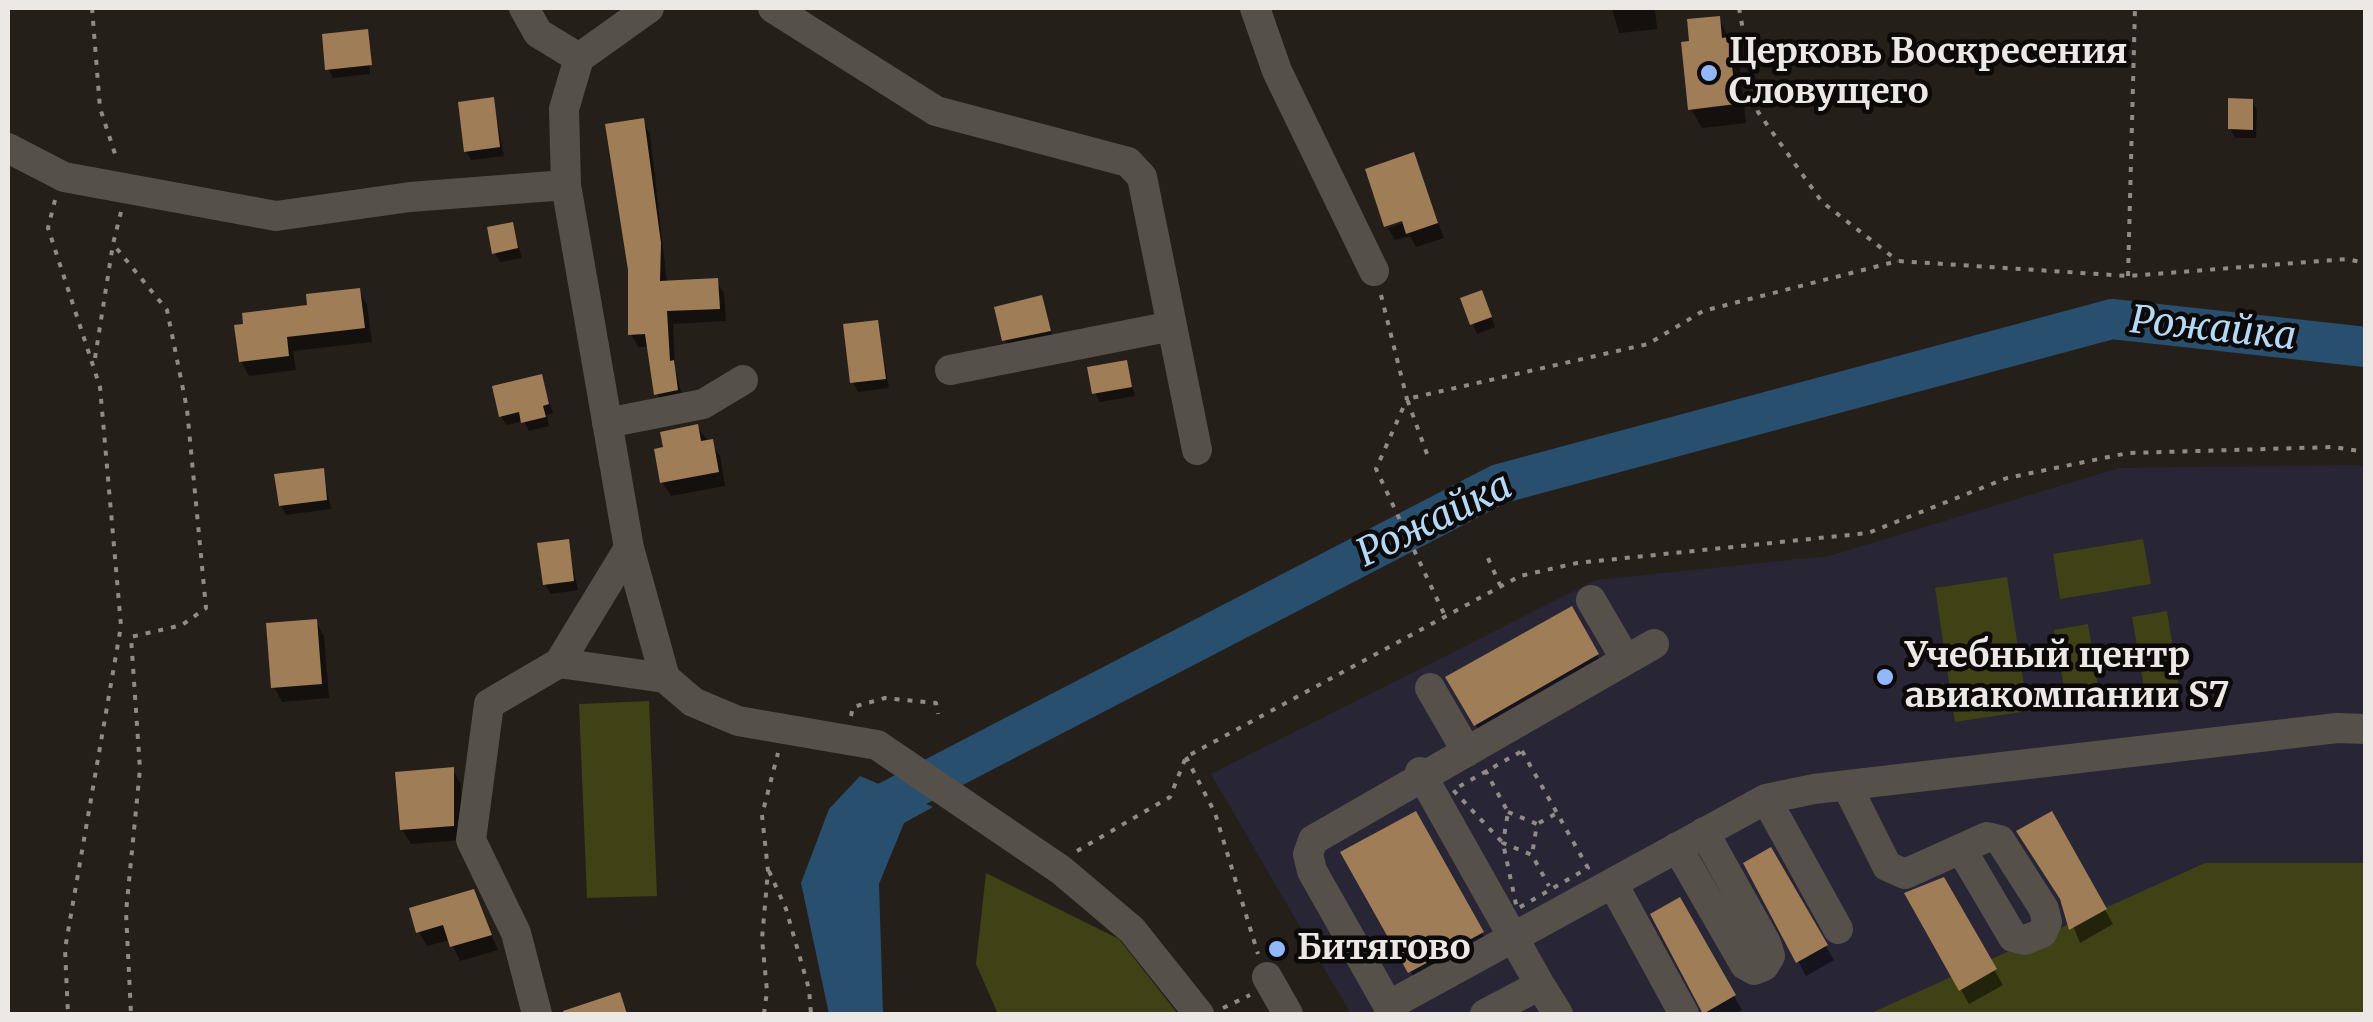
<!DOCTYPE html>
<html>
<head>
<meta charset="utf-8">
<style>
	body { margin:0 }
	#map { position:relative; width:2373px; height:1022px; overflow:hidden; background:#251f1a; font-family:Merriweather,serif }
	canvas { display:block }
	.frame { position:absolute; inset:0; border:10px solid #ece8e5; pointer-events:none }
</style>
</head>
<body>
<div id="map">
<canvas width="2373" height="1022"></canvas>
<div class="frame"></div>
</div>
<script>
const g = document.querySelector('canvas').getContext('2d');
g.lineJoin = 'round';
function fill(path, color) { g.fillStyle = color; g.fill(path, 'evenodd'); }
const shape = rows => new Path2D(rows.map(r => 'M' + r).join(''));
function stroke(path, color, width, dash) { g.strokeStyle = color; g.lineWidth = width; g.lineCap = dash ? 'butt' : 'round'; g.setLineDash(dash || []); g.stroke(path); }
function label(font, color, halo, rows, align = 'center') {
  g.font = font + ' Merriweather,serif'; g.lineWidth = 9; g.setLineDash([]); g.textBaseline = 'middle'; g.strokeStyle = halo; g.fillStyle = color; for (const [text, x, y, turn = 0] of rows) {
    g.save(); g.translate(x, y); g.rotate((+turn || 0) * Math.PI / 180); g.textAlign = isNaN(turn) ? turn : align; if (halo) g.strokeText(text, 0, 0); g.fillText(text, 0, 0); g.restore();
  }
}
const commercial = shape([
	[2357,465,2365,467,2365,873,2326,1014,1351,1014,1211,774,1596,580,1829,556,2119,468]
]);
const green = shape([
	[2143,539,2151,584,2060,599,2053,554],
	[2007,577,2028,711,1955,722,1935,588],
	[2167,611,2179,687,2145,693,2132,617],
	[2088,624,2100,698,2067,704,2054,630],
	[649,701,657,896,587,898,579,704],
	[2205,863,2365,863,2365,1014,1869,1014],
	[986,873,1119,939,1178,1014,998,1014,976,964]
]);
const water = shape([
	[860,776,933,807,904,823,879,884,883,1014,829,1014,801,883,829,809]
]);
const shadow = shape([
	[1612,8,1655,8,1657,29,1619,33],
	[1719,18,1739,59,1746,123,1702,128,1691,109,1692,43],
	[366,31,370,74,333,78,328,69],
	[493,100,504,156,471,160,466,151],
	[2252,101,2257,110,2256,138,2235,138,2230,128],
	[643,121,650,134,667,283,716,280,724,293,726,321,673,324,675,368,684,403,664,407,657,394,650,347,638,347,631,334],
	[1413,156,1444,238,1416,247,1410,236,1395,240,1388,228,1414,220],
	[512,224,522,258,500,262,495,253],
	[359,291,367,305,372,342,293,351,296,370,249,376,241,361,310,307],
	[1041,298,1054,340,1010,349,1005,340],
	[1463,299,1486,302,1495,327,1477,334],
	[877,322,889,388,858,392,853,382],
	[1125,362,1135,396,1100,402,1095,393],
	[541,377,553,413,547,415,549,426,529,431,524,421,506,425,501,416],
	[697,427,720,456,725,486,671,496,662,482],
	[322,470,331,509,286,515,281,505],
	[567,541,578,590,551,594,545,585],
	[1571,609,1608,674,1487,744,1448,678],
	[316,622,324,636,329,698,282,702,274,687],
	[453,770,461,784,461,840,411,844,402,829],
	[1415,814,1493,952,1422,991,1343,853],
	[2051,814,2113,924,2080,943,2063,901],
	[1770,851,1834,960,1806,976,1746,864],
	[1943,880,2003,985,1969,1004,1907,894],
	[473,892,498,950,460,961,450,940,427,946,419,932],
	[1679,900,1742,1010,1735,1014,1706,1014,1654,914]
]);
const river = shape([
	[869,832,877,807,1499,484,2112,319,2366,347]
]);
const building = shape([
	[1720,16,1722,38,1729,37,1736,104,1688,110,1681,42,1689,41,1687,19],
	[368,29,372,65,325,70,322,34],
	[494,97,500,147,464,152,458,102],
	[2228,98,2253,99,2253,130,2228,129],
	[644,118,661,243,660,281,718,278,720,309,667,311,670,361,674,360,678,390,654,395,645,334,628,335,628,270,605,124],
	[1414,152,1438,223,1406,234,1402,221,1384,227,1365,169],
	[513,222,518,248,492,254,487,227],
	[360,288,365,328,287,337,289,356,239,362,234,325,243,324,242,313,307,305,306,294],
	[1482,290,1492,317,1470,325,1460,298],
	[1042,295,1051,331,1002,341,994,307],
	[878,320,886,379,850,383,843,324],
	[1127,360,1132,387,1092,394,1087,367],
	[542,374,549,404,543,406,546,417,521,423,519,412,499,417,492,386],
	[698,424,701,441,713,439,719,472,660,483,654,449,663,447,660,432],
	[324,468,327,500,279,506,274,474],
	[569,539,574,581,543,585,537,543],
	[1572,606,1599,654,1474,726,1445,677],
	[317,619,322,684,271,688,266,623],
	[454,767,454,826,400,830,395,772],
	[1416,811,1484,932,1408,973,1340,852],
	[2052,811,2107,909,2069,930,2060,899,2016,831],
	[1771,847,1828,945,1796,963,1743,863],
	[1944,877,1997,969,1959,991,1904,893],
	[474,889,492,935,450,947,443,925,416,933,409,908],
	[1680,897,1736,995,1703,1014,1650,914],
	[620,992,627,1014,564,1014,563,1011]
]);
const path = shape([
	[92,8,100,108,117,160],
	[1739,8,1758,112,1822,202,1898,261],
	[55,200,48,228,100,387,121,626,65,949,68,1014],
	[121,212,113,244,167,310,187,409,206,608,182,625,131,637,140,769,126,912,131,1014],
	[2128,276,2135,8],
	[1381,295,1407,399,1376,469,1445,616],
	[95,358,113,244],
	[1427,454,1407,399,1648,344,1703,311,1898,261,2128,276,2347,259,2366,263],
	[1488,558,1500,585],
	[851,716,853,707,885,698,936,703,938,714],
	[1522,751,1588,868,1517,909,1503,843,1453,790,1522,751],
	[1186,757,1215,813,1258,954],
	[1485,770,1508,812,1503,843,1532,855,1549,886],
	[1508,812,1537,824,1532,855],
	[1539,823,1557,813],
	[1077,851,1170,797,1186,757,1520,576,1577,563,1868,533,2007,478,2128,453,2334,447,2366,452],
	[769,871,786,909,809,989,811,1014],
	[1223,1008,1250,995],
	[764,1014,767,991,762,939,768,871,762,815,778,753]
]);
const minor = shape([
	[524,8,538,33,579,58],
	[649,8,579,58,564,109,566,185,629,548,665,678,693,702,738,721,877,745,1061,870,1132,930,1199,1014],
	[773,8,936,111,1128,162,1142,177,1197,450],
	[1255,8,1277,71,1374,271],
	[8,148,64,177,276,216,410,197,566,185],
	[950,370,1172,326],
	[607,423,703,404,743,380],
	[1591,600,1626,660],
	[559,663,629,548],
	[1430,688,1467,752],
	[1420,772,1540,985],
	[1847,786,1887,866,1905,874,1987,837,2000,840,2044,909,2047,922,2042,933,2025,940,2013,937,1961,849],
	[1766,799,1838,929],
	[1677,847,1745,965,1754,970,1764,966,1770,956,1766,943,1704,832],
	[1613,884,1684,1014],
	[1267,977,1288,1014],
	[1388,1006,1766,799,1814,789,2337,728,2366,729],
	[537,1014,516,933,471,840,489,704,559,663,665,678],
	[1393,1014,1312,871,1308,854,1313,840,1654,644],
	[1485,1014,1540,985,1558,1014]
]);
const markers = [
	[1709,73,10,"#92b7fd"],
	[1885,677,10,"#92b7fd"],
	[1277,949,10,"#92b7fd"]
];
const poiNames = [
	["Церковь Воскресения",1729,53],
	["Словущего",1729,93],
	["Учебный центр",1905,657],
	["авиакомпании S7",1905,697],
	["Битягово",1297,949]
];
const waterNames = [
	["Рожайка",2213,330,6],
	["Рожайка",1435,521,-26]
];
fill(commercial, '#282535');
fill(green, '#3f4214');
fill(water, '#284f6e');
fill(shadow, '#0007');
stroke(river, '#284f6e', 40);
fill(building, '#9f7d56');
stroke(path, '#908b87', 4, [5, 8]);
stroke(minor, '#56504a', 30);
for (const [x, y, r, color] of markers) { const dot = new Path2D(); dot.arc(x, y, r, 0, 2 * Math.PI); g.fillStyle = color; g.fill(dot); stroke(dot, '#0c0a08', 4); }
label('bold 35px', '#ece8e5', '#0c0a08', poiNames, 'left');
label('italic 38px', '#b3d9f8', '#0c0a08', waterNames);
</script>
</body>
</html>
